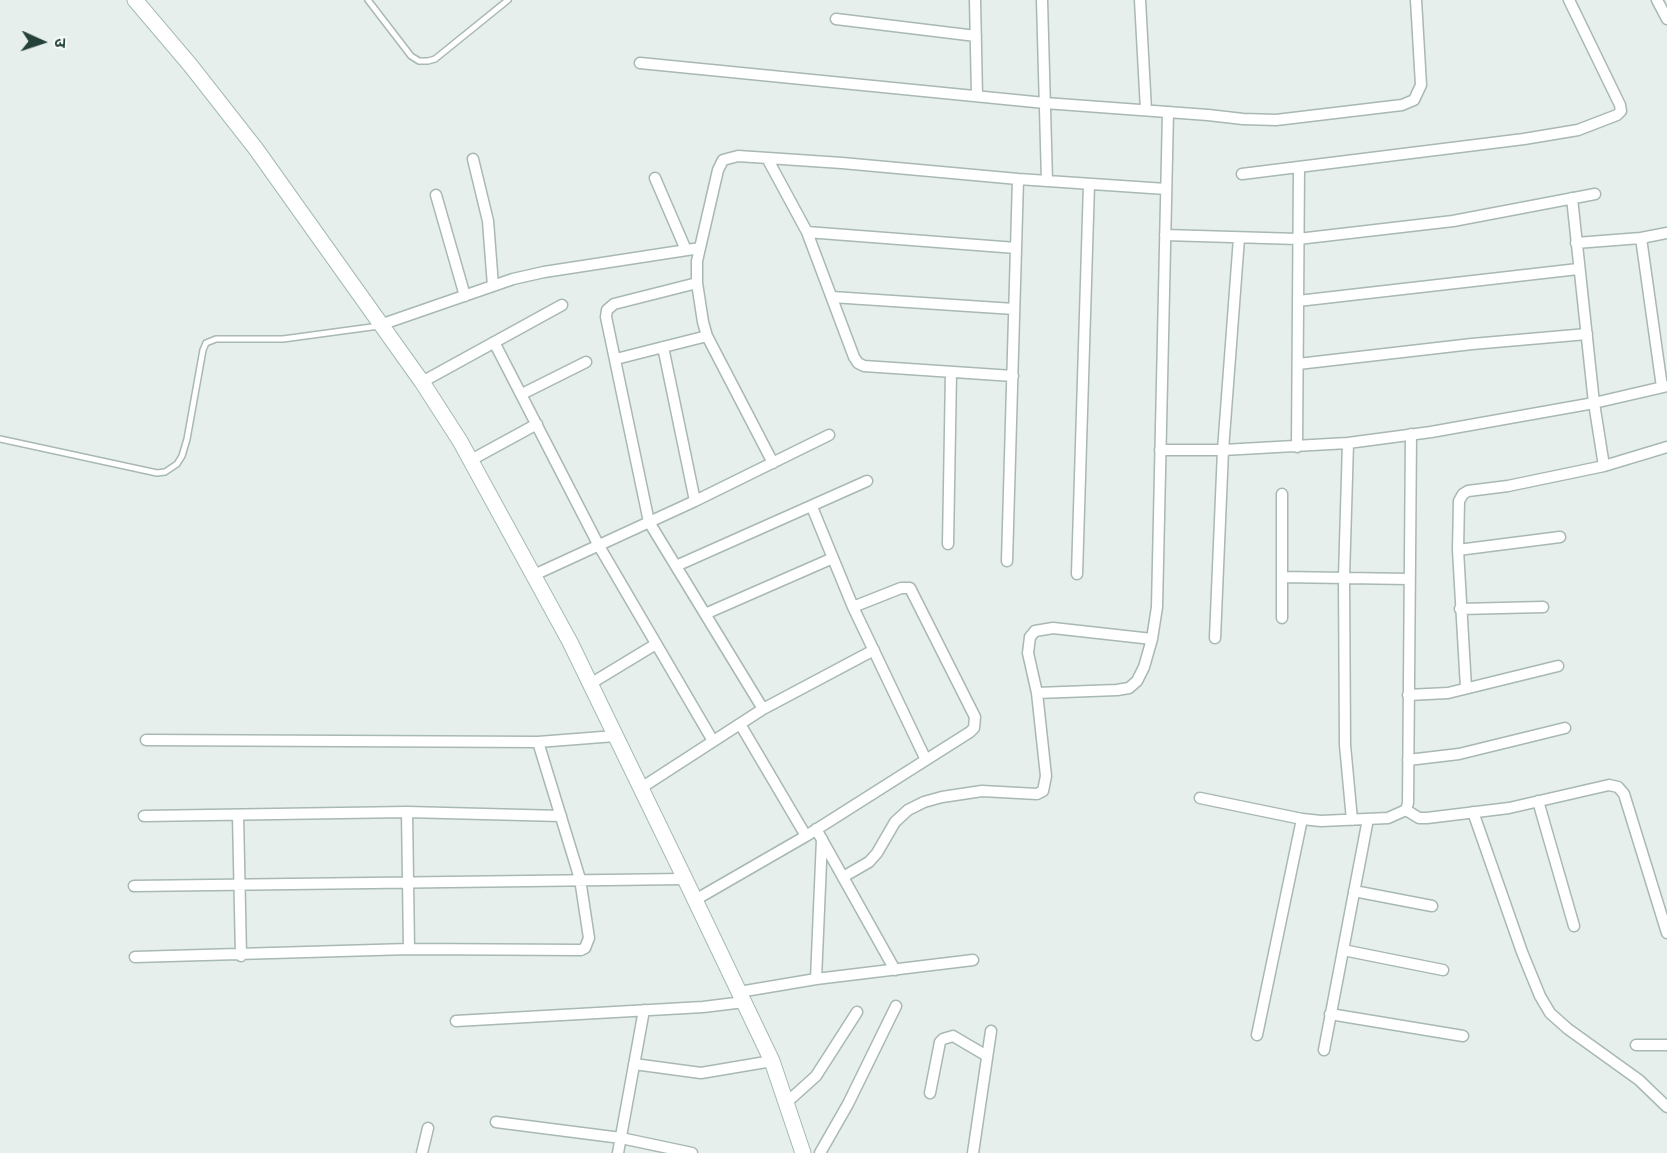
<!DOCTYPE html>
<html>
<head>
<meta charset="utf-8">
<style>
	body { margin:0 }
	#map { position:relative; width:1667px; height:1153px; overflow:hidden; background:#e6efeb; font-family:Arial,"Noto Sans Devanagari",sans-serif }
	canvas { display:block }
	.north { position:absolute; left:12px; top:12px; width:60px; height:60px; -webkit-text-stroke:4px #f7fbf9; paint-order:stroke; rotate:93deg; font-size:16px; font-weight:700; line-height:24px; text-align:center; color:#24423a }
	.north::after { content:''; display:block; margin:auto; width:21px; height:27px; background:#24423a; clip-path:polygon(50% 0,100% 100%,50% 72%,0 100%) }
</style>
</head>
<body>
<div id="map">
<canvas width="1667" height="1153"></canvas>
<div class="north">उ</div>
</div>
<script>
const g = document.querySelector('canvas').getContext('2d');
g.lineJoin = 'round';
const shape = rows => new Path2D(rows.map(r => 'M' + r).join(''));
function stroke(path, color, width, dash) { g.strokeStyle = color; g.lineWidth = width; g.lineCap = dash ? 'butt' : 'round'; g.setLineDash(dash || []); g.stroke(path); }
const service = shape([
	[368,0,411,56,419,61,428,61,435,59,508,0],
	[0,439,157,473,165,472,177,464,182,456,187,439,203,350,206,343,216,339,283,339,379,326]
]);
const minor = shape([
	[975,0,977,96],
	[1042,0,1047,181],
	[1140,0,1146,110],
	[1657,0,1667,19],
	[836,19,976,36],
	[640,63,1045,103,1208,115,1243,119,1276,120,1402,105,1414,100,1421,85,1416,0],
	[767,158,807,232,854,357,858,363,864,366,1013,376],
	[473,159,488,221,493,286],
	[1242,174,1524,139,1578,130,1617,115,1621,111,1620,105,1569,0],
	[655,178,686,250],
	[436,195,465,296],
	[1572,198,1594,403,1604,466],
	[807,232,1016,248],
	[1165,235,1298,239,1453,221,1595,194],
	[1641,238,1662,387],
	[1576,243,1641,238,1667,233],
	[697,283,614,304,607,310,606,317,649,522,763,709],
	[832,297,1014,309],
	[1298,301,1578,269],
	[380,325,513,279,544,272,700,248],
	[494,342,599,546,713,741],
	[663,347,695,501],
	[616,359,707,336],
	[1298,364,1472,344,1587,334],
	[422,382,562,305],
	[522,394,586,362],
	[1348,443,1344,577,1345,745,1352,820],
	[1297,447,1299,167],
	[1160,450,1223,450,1348,443,1431,432,1594,403,1667,386],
	[471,460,537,424],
	[773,463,707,336,703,322,697,283,697,261,718,170,723,160,738,156,842,163,1018,179,1166,189],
	[1282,494,1282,618],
	[812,507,853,607,926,760],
	[948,544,951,372],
	[1458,550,1560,537],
	[1007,561,1018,179],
	[676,566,867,481],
	[1077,574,1089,184],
	[534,575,695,501,829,435],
	[1282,577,1409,579],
	[1460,609,1543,607],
	[705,614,833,558],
	[1215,638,1223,450,1239,238],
	[590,684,656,644],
	[1466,688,1458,550,1459,501,1463,494,1468,491,1508,486,1604,466,1667,447],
	[1037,693,1117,690,1129,688,1137,681,1144,667,1152,639,1157,607,1168,112],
	[1408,695,1448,693,1558,666],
	[740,724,806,836],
	[146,740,538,742,615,736],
	[1408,760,1459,754,1565,728],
	[641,788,763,709,874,650],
	[1200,798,1302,819,1321,821,1388,818,1406,810,1408,803,1411,434],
	[1538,801,1574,926],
	[1406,810,1419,818,1427,818,1509,808,1609,785,1618,787,1624,794,1667,933],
	[407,812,409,949],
	[1473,812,1522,952,1540,996,1550,1013,1568,1029,1639,1080,1667,1107],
	[238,815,241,956],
	[144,816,407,812,561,816],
	[816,829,895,970],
	[843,877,869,862,877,853,895,822,908,810,924,802,942,797,982,791,1037,794,1043,791,1046,776,1037,693,1028,653,1030,637,1035,631,1053,628,1152,639],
	[134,886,685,879],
	[1354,891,1432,906],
	[695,900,806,836,970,732,974,728,975,717,910,588,901,588,853,607],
	[1343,950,1443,970],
	[135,957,409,949,581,950,585,948,589,938,580,879,538,742],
	[816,979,822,839],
	[739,992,816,979,973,960],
	[1330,1014,1463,1036],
	[456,1021,703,1007,744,1002],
	[1257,1035,1302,819],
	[1636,1045,1667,1045],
	[1324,1050,1368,819],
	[634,1064,701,1073,772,1061],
	[930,1093,940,1042,943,1039,953,1036,987,1056],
	[786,1103,816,1076,857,1012],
	[496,1122,621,1138,692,1153],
	[422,1153,428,1128],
	[618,1153,644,1010],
	[820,1153,848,1104,896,1006],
	[973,1153,991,1031]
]);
const secondary = shape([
	[135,0,191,66,256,149,422,382,460,441,570,642,685,879,772,1061,803,1153]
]);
stroke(service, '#a8b8b2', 8);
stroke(minor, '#a8b8b2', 13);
stroke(secondary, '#a4bbb3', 17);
stroke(service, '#fff', 5);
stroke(minor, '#fff', 10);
stroke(secondary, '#fff', 15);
</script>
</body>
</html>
